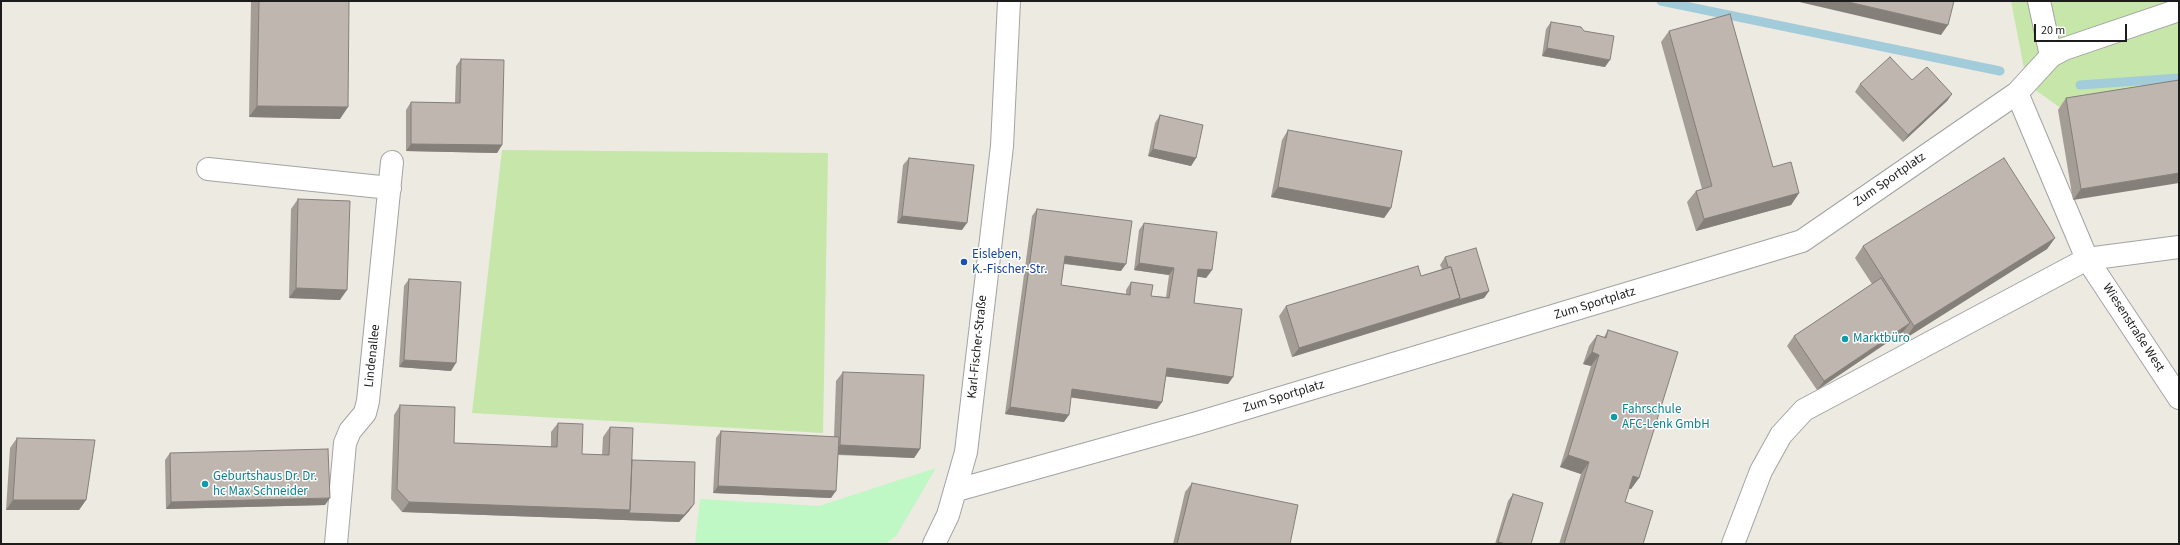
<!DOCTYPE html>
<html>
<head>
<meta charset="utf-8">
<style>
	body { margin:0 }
	#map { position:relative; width:2180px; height:545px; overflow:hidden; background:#edeae2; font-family:"Source Sans 3",sans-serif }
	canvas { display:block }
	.frame { position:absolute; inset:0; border:2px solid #1c1c1c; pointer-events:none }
	.scale { position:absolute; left:2034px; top:24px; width:93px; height:18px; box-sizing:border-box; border:2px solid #1c1c1c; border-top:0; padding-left:5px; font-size:12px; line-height:14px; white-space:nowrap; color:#1c1c1c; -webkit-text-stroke:3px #fff; paint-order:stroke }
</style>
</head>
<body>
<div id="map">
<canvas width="2180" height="545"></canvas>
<div class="frame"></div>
<div class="scale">20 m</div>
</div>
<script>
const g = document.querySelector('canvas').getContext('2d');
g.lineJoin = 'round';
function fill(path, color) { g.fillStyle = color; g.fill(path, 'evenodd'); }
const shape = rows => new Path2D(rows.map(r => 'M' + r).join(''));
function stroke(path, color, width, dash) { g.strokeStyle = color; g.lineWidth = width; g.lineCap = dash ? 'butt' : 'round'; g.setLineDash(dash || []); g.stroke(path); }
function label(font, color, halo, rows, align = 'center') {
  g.font = font + ' "Source Sans 3",sans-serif'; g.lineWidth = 3; g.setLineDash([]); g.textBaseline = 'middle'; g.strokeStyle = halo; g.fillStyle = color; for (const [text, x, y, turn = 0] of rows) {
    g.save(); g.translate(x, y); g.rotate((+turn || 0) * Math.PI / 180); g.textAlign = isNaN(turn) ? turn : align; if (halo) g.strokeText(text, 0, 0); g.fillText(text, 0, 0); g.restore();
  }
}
const grass = shape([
	[2011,1,2179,1,2179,86,2062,109,2027,84],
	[502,150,828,153,823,433,472,413]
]);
const park = shape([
	[936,468,896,536,885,544,695,544,700,499,819,506]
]);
const stream = shape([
	[1661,1,2000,71],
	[2080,85,2179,78]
]);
const minor = shape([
	[2039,1,2051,56],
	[2017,93,2087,259,2179,398],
	[208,169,390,188],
	[957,490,1197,423,1802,241,2017,93,2051,56,2064,49,2179,10],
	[336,544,345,443,350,431,365,413,368,401,392,162],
	[934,544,948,515,966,452,1002,146,1009,1],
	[1733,544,1761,471,1781,435,1804,410,2087,259,2179,247]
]);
const wall = shape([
	[251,1,349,1,340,119,249,117],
	[1551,22,1584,31,1605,67,1542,56,1546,29],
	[1669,31,1773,167,1799,193,1791,205,1696,231,1687,202,1696,191,1702,189,1661,42],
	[461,59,502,145,497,153,406,151,406,110,411,102,455,103,456,66],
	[2179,80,2073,200,2058,110,2066,98],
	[1860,84,1952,94,1947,101,1903,142,1855,92],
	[1160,115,1196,158,1191,166,1148,156,1155,123],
	[1288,130,1391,208,1384,218,1271,197,1282,140],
	[909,158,962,230,897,223,903,165],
	[298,199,340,300,289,298,291,209],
	[1037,209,1121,271,1064,264,1061,285,1126,294,1126,290,1131,282,1151,296,1166,297,1169,275,1134,270,1139,230,1144,223,1212,270,1206,278,1197,276,1194,303,1233,377,1228,384,1166,376,1162,402,1157,409,1071,397,1064,422,1005,414,1032,216],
	[2055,238,2047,249,1906,338,1903,332,1817,390,1787,346,1794,336,1872,284,1855,258,1863,246],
	[1445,257,1489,291,1484,298,1292,357,1279,316,1286,306,1421,276,1442,269,1440,265],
	[409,279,451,371,399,367,404,286],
	[1608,330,1639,478,1631,489,1629,489,1625,502,1643,544,1559,544,1581,474,1560,467,1591,366,1583,364,1589,346,1597,335,1604,337],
	[843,372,920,449,914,458,838,455,831,498,713,493,716,438,721,431,834,437,836,381],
	[400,405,454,443,551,447,551,432,558,423,582,454,602,455,603,437,610,427,632,460,694,504,689,511,679,522,402,512,391,499,394,415],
	[17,438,86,500,79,510,6,510,10,448],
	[170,453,325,505,166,509,165,460],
	[1192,483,1290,544,1173,544,1185,492],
	[1513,494,1531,544,1495,544,1508,501]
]);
const shadedWall = shape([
	[1795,1,1844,1,1948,25,1941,35],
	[1547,48,1610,60,1605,67,1542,56],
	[1952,94,1947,101,1903,142,1908,135],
	[257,106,348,107,340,119,249,117],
	[411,144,502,145,497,153,406,151],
	[1153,149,1196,158,1191,166,1148,156],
	[2179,173,2179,183,2073,200,2081,189],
	[1278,187,1391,208,1384,218,1271,197],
	[1799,193,1791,205,1696,231,1704,219],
	[902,216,967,223,962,230,897,223],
	[2055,238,2047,249,1906,338,1914,326],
	[1065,256,1126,264,1121,271,1060,263],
	[1139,263,1174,268,1169,275,1134,270],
	[1198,269,1212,270,1206,278,1193,276],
	[296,288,347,290,340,300,289,298],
	[1489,291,1484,298,1453,307,1458,300],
	[1460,298,1453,307,1292,357,1299,348],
	[1910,323,1903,332,1817,390,1824,381],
	[1592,352,1599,355,1591,366,1583,364],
	[404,360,456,363,451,371,399,367],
	[1167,368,1233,377,1228,384,1162,376],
	[1072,389,1162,402,1157,409,1067,397],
	[1010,407,1069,415,1064,422,1005,414],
	[840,445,920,449,914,458,833,454],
	[1568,455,1589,462,1581,474,1560,467],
	[1633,476,1639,478,1631,489,1625,487],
	[718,486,836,491,831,498,713,493],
	[330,498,325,505,166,509,171,502],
	[13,500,86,500,79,510,6,510],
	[409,502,694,504,689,511,679,522,402,512],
	[1498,542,1506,544,1497,544]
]);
const building = shape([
	[259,1,349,1,348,107,257,106,259,1],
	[1844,1,1954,1,1948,25,1844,1],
	[1730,14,1773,167,1791,162,1799,193,1704,219,1696,191,1712,186,1669,31,1730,14],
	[1551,22,1581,27,1584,31,1614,36,1610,60,1547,48,1551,22],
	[1890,57,1912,80,1927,67,1952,94,1908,135,1860,84,1890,57],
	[461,59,504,60,502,145,411,144,411,102,460,103,461,59],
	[2179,80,2179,173,2081,189,2066,98,2179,80],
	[1160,115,1203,125,1196,158,1153,149,1160,115],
	[1288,130,1402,151,1391,208,1278,187,1288,130],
	[909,158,974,165,967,223,902,216,909,158],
	[2004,158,2055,238,1914,326,1863,246,2004,158],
	[298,199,350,201,347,290,296,288,298,199],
	[1037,209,1132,221,1126,264,1065,256,1061,285,1130,295,1131,282,1153,285,1151,296,1169,298,1174,268,1139,263,1144,223,1217,232,1212,270,1198,269,1194,303,1242,309,1233,377,1167,368,1162,402,1072,389,1069,415,1010,407,1037,209],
	[1476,248,1489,291,1458,300,1460,298,1451,267,1448,267,1445,257,1476,248],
	[1418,266,1421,276,1451,267,1460,298,1299,348,1286,306,1418,266],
	[1881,278,1910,323,1824,381,1794,336,1881,278],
	[409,279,461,282,456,363,404,360,409,279],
	[1608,330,1678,352,1639,478,1633,476,1625,502,1653,511,1643,544,1564,544,1589,462,1568,455,1599,355,1592,352,1597,335,1606,338,1608,330],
	[843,372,924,375,920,449,840,445,843,372],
	[400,405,455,407,454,443,557,447,558,423,583,424,582,454,609,455,610,427,633,428,630,510,409,502,397,489,400,405],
	[721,431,839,437,836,491,718,486,721,431],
	[17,438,95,440,86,500,13,500,17,438],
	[328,449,330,498,171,502,170,453,328,449],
	[632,460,695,462,694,504,684,515,629,513,630,510,632,460],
	[1192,483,1298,505,1290,544,1177,544,1192,483],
	[1513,494,1543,503,1531,544,1506,544,1498,542,1513,494]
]);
const markers = [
	[964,262,4,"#1a4fb4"],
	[1845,339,4,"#0f9aa8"],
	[1614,417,4,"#0f9aa8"],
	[205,484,4,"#0f9aa8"]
];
const streetNames = [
	["Zum Sportplatz",1890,180,-35],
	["Zum Sportplatz",1595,304,-17],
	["Wiesenstraße West",2133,328,57],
	["Karl-Fischer-Straße",978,347,-84],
	["Lindenallee",373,356,-84],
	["Zum Sportplatz",1284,397,-17]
];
const transitNames = [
	["Eisleben,",972,255],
	["K.-Fischer-Str.",972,270]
];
const cultureNames = [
	["Marktbüro",1853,339],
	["Fahrschule",1622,410],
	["AFC-Lenk GmbH",1622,425],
	["Geburtshaus Dr. Dr.",213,477],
	["hc Max Schneider",213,492]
];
fill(grass, '#c6e7a9');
fill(park, '#bff7c5');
stroke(stream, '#a3ccda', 9);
stroke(minor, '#a3a3a3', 24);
stroke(minor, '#fff', 22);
fill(wall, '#a39d96');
fill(shadedWall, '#857f7a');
fill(building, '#beb6af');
stroke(building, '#857f7a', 1);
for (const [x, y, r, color] of markers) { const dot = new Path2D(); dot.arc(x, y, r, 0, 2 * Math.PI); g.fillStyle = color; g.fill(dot); stroke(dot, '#fff', 1.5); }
label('13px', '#1c1c1c', '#fff', streetNames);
label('13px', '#164399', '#fff', transitNames, 'left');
label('13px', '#0d838f', '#fff', cultureNames, 'left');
</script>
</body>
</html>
